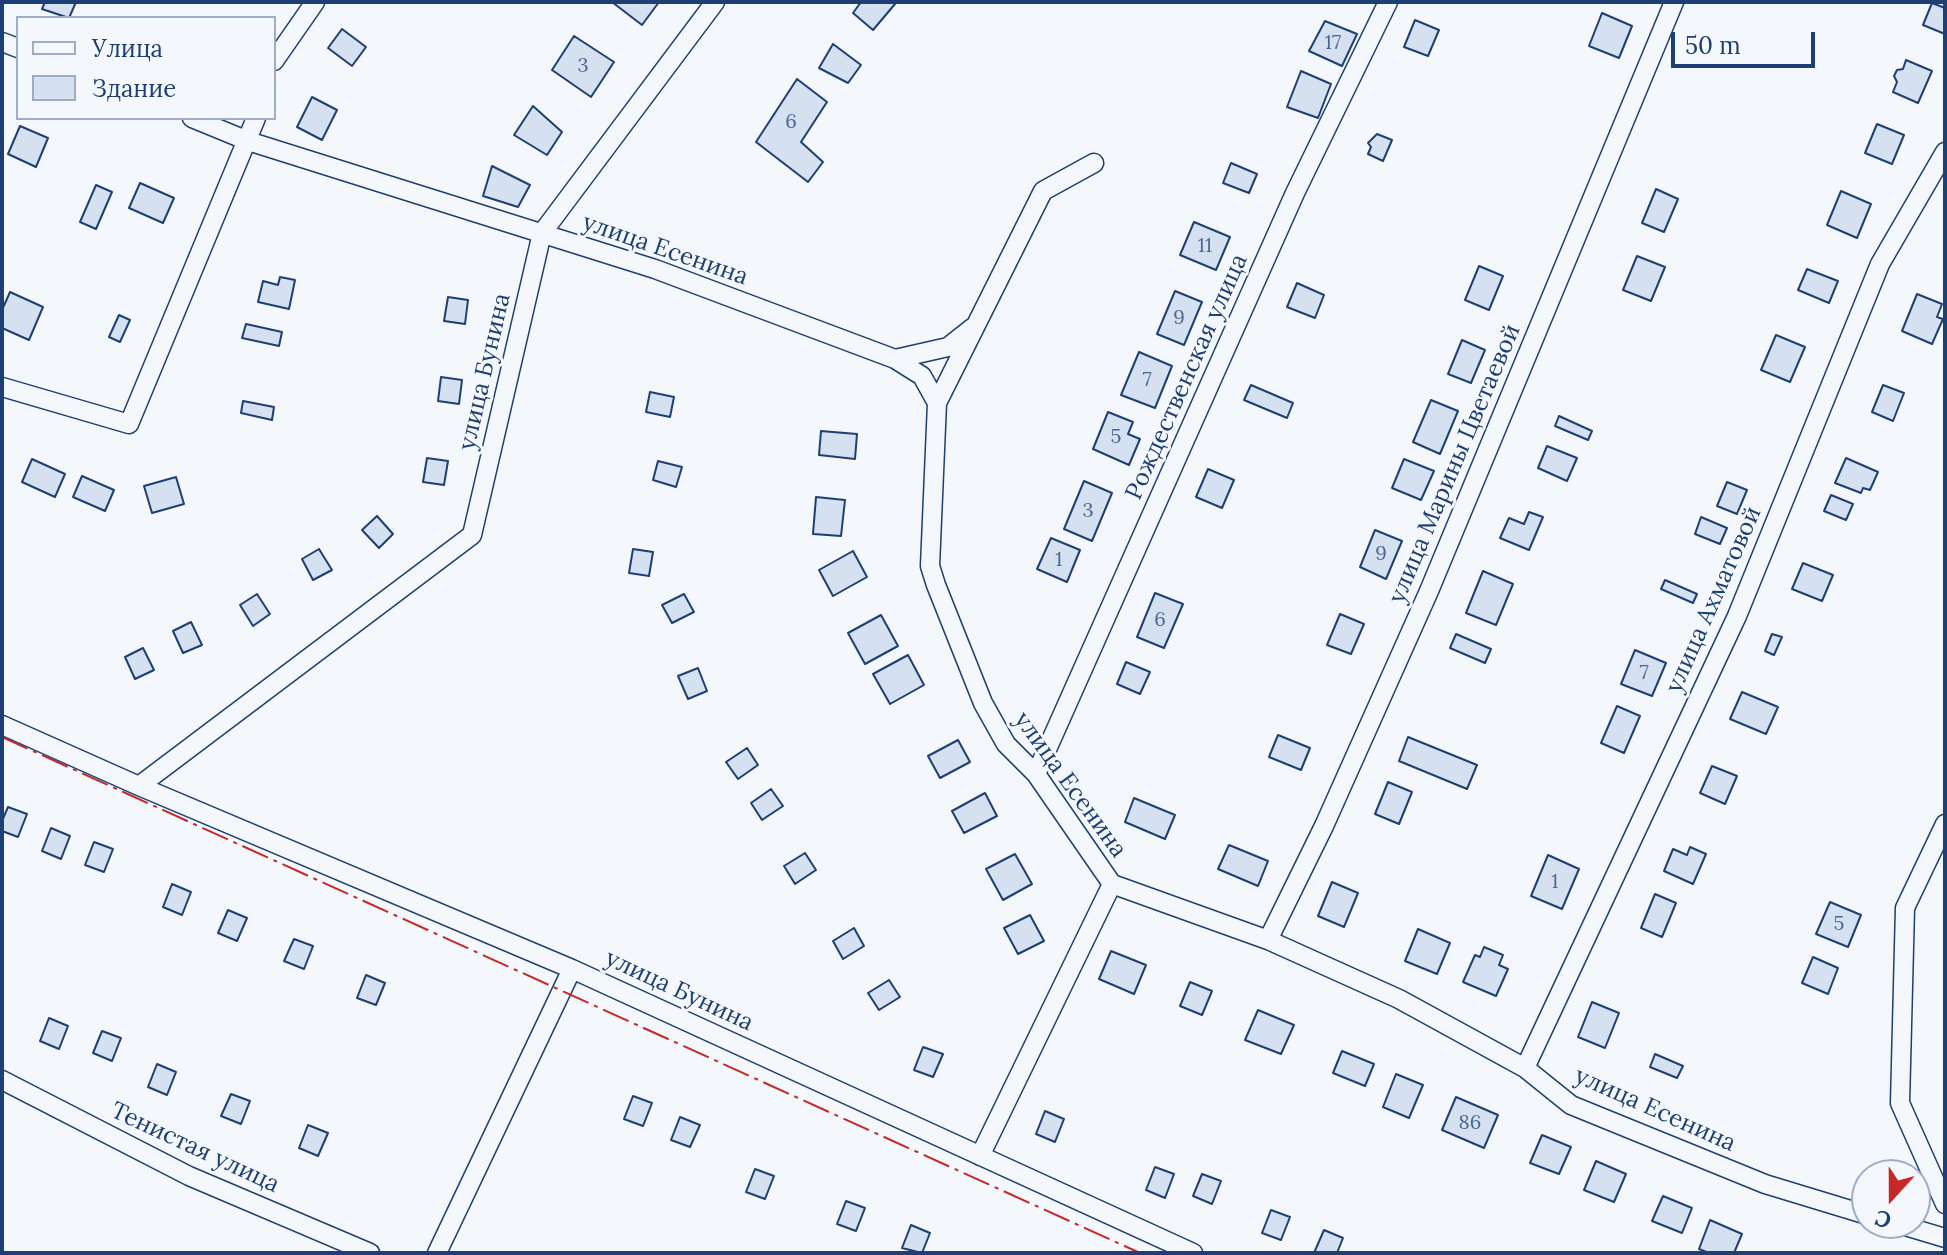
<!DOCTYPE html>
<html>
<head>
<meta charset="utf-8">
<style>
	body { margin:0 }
	#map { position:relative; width:1947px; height:1255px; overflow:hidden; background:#f4f7fb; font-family:Lora,serif }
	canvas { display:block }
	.frame { position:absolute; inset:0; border:4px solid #1d3f73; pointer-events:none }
	.legend { position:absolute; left:16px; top:16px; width:260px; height:104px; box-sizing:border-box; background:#f4f7fb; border:2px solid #9eadc5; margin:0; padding:10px 14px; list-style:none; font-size:24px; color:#1d3f73 }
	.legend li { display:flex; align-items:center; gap:16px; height:40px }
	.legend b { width:40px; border:2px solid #9eadc5 }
	.north { position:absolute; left:1851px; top:1159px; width:80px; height:80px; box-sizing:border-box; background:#f4f7fb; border:2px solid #9eadc5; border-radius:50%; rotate:201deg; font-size:22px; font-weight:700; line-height:32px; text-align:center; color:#1d3f73 }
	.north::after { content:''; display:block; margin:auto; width:28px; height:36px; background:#c62828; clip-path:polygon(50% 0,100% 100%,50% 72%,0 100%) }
	.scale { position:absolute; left:1671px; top:32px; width:144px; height:36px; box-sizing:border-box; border:4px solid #1d3f73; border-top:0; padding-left:10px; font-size:24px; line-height:28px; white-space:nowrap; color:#1d3f73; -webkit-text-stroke:6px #f4f7fb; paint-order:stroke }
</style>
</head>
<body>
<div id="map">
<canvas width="1947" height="1255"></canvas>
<div class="frame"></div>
<ul class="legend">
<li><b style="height:10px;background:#f4f7fb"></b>Улица</li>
<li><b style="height:22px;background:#d5e0f0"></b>Здание</li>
</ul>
<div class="north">С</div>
<div class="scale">50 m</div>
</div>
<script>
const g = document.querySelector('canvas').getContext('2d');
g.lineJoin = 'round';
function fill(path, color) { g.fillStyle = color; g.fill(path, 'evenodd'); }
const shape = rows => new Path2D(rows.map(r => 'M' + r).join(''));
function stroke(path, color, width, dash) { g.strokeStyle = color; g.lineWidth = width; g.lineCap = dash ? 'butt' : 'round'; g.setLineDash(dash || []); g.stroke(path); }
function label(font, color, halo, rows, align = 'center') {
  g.font = font + ' Lora,serif'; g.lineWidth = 6; g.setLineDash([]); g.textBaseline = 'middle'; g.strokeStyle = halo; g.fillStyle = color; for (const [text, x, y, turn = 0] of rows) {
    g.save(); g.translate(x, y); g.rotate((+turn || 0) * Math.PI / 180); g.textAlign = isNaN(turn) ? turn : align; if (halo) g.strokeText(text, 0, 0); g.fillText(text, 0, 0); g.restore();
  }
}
const building = shape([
	[45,2,76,2,69,18,42,9,45,2],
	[612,2,659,2,642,25,612,2],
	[861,2,892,2,895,4,873,30,853,13,861,2],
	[1932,3,1945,8,1945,34,1923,25,1932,3],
	[1602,13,1632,26,1619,58,1589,46,1602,13],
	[1415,20,1439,30,1428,56,1404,47,1415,20],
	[1325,21,1357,34,1342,66,1309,51,1325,21],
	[342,29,366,47,352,66,328,48,342,29],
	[574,36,614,62,591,97,552,70,574,36],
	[833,44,861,65,848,83,819,68,833,44],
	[1906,60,1932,71,1918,103,1893,92,1897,82,1894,76,1897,70,1903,69,1906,60],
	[1301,71,1331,84,1318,118,1287,107,1301,71],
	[797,79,827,102,801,142,823,162,808,182,756,142,797,79],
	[312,97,337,110,322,140,297,127,312,97],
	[533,106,562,132,547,155,514,135,533,106],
	[1877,124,1904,135,1892,164,1865,153,1877,124],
	[20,126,48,138,36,167,8,154,20,126],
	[1377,134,1392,140,1383,161,1368,154,1371,147,1368,143,1377,134],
	[1231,163,1257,174,1249,193,1223,183,1231,163],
	[492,166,530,185,518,207,483,196,492,166],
	[140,183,174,198,163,223,129,208,140,183],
	[96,185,112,192,96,229,80,222,96,185],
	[1656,189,1678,199,1664,232,1642,223,1656,189],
	[1841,191,1871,204,1857,238,1827,225,1841,191],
	[1194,222,1230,237,1216,270,1180,255,1194,222],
	[1637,256,1665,267,1651,301,1623,290,1637,256],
	[1479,266,1503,276,1489,310,1465,300,1479,266],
	[1807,269,1838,281,1829,303,1798,290,1807,269],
	[280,277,295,280,289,309,258,302,263,281,278,285,280,277],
	[1297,283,1324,295,1315,318,1287,307,1297,283],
	[1175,291,1202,302,1184,345,1157,334,1175,291],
	[10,292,43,307,29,340,2,328,2,310,10,292],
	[1917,294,1942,304,1937,317,1943,319,1932,344,1902,331,1917,294],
	[448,297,468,300,465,324,444,321,448,297],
	[119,315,130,320,120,342,109,337,119,315],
	[246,324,282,332,279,346,242,338,246,324],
	[1776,335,1805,347,1790,382,1761,370,1776,335],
	[1462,340,1485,350,1471,383,1448,374,1462,340],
	[1139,352,1172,366,1155,408,1121,395,1139,352],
	[441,377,462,380,459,404,438,401,441,377],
	[1251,385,1293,403,1287,418,1244,400,1251,385],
	[1883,385,1904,393,1893,421,1872,412,1883,385],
	[650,392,674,397,670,417,646,412,650,392],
	[1431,400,1458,411,1440,454,1413,442,1431,400],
	[243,401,274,407,272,420,241,413,243,401],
	[1108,412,1133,422,1128,434,1140,439,1129,465,1093,449,1108,412],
	[1559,416,1592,431,1588,440,1555,426,1559,416],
	[821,431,857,434,855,459,819,455,821,431],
	[1547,446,1577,458,1567,481,1538,468,1547,446],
	[427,458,448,461,444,485,423,482,427,458],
	[1846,458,1878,472,1870,490,1863,488,1861,493,1835,483,1846,458],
	[32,459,65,474,55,497,22,482,32,459],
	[1404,459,1434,471,1421,500,1392,488,1404,459],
	[658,461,682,467,676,487,653,480,658,461],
	[1208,469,1234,480,1222,508,1196,497,1208,469],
	[82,476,114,490,105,511,73,497,82,476],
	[176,477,184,504,152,513,144,486,176,477],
	[1084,481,1112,493,1092,541,1064,529,1084,481],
	[1727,482,1747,490,1737,514,1717,506,1727,482],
	[1831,495,1853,504,1846,520,1824,511,1831,495],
	[816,497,845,500,841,536,813,534,816,497],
	[1529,512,1543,517,1529,550,1500,538,1509,518,1524,524,1529,512],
	[377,516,393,534,379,548,362,530,377,516],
	[1701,517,1727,528,1720,544,1695,534,1701,517],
	[1375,530,1402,541,1386,579,1360,567,1375,530],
	[1051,538,1080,550,1067,582,1037,569,1051,538],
	[319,549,332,570,313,580,302,559,319,549],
	[633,549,653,552,649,576,629,573,633,549],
	[853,551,867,577,833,596,819,570,853,551],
	[1803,563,1833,575,1822,601,1792,589,1803,563],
	[1483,571,1513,584,1496,625,1466,613,1483,571],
	[1665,580,1697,594,1693,603,1661,589,1665,580],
	[1155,593,1183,604,1164,648,1137,637,1155,593],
	[257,594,270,614,253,626,240,605,257,594],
	[684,594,694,612,672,623,662,605,684,594],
	[1340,614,1364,624,1351,654,1327,645,1340,614],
	[881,615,898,646,865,664,848,633,881,615],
	[191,622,202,645,183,653,173,631,191,622],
	[1456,634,1491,649,1485,663,1450,648,1456,634],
	[1772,634,1782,637,1774,655,1765,651,1772,634],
	[143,648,154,670,135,679,125,657,143,648],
	[1635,650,1666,663,1652,696,1621,684,1635,650],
	[908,655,924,685,890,704,873,674,908,655],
	[1126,662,1150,672,1140,694,1117,684,1126,662],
	[698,668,707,691,688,699,678,676,698,668],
	[1742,692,1778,707,1766,734,1730,719,1742,692],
	[1617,706,1640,716,1624,753,1601,743,1617,706],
	[1278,735,1310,748,1301,770,1269,757,1278,735],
	[1408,737,1477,765,1467,789,1399,761,1408,737],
	[958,740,970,762,940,778,928,756,958,740],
	[747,748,758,765,738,779,726,762,747,748],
	[1712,766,1737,776,1725,804,1700,793,1712,766],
	[1388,782,1412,792,1399,824,1375,814,1388,782],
	[771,789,783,806,762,820,751,803,771,789],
	[985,793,997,816,964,833,952,811,985,793],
	[1134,798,1175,815,1165,839,1125,822,1134,798],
	[8,807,27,814,18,837,2,831,2,821,8,807],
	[51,828,70,836,61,859,42,851,51,828],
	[94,842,113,849,104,872,85,865,94,842],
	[1229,845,1268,861,1258,886,1218,869,1229,845],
	[1690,847,1706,854,1693,884,1664,871,1673,849,1687,855,1690,847],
	[805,853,816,870,795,884,784,866,805,853],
	[1015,854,1032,884,1003,900,986,869,1015,854],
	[1548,855,1579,869,1562,909,1531,896,1548,855],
	[1332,882,1358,893,1344,927,1318,916,1332,882],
	[172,884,191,892,182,915,163,907,172,884],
	[1655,894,1676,903,1662,937,1641,928,1655,894],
	[1830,902,1861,915,1848,947,1816,934,1830,902],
	[228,910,247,918,237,941,218,933,228,910],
	[1030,915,1044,941,1018,954,1004,928,1030,915],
	[854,928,864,946,843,959,833,941,854,928],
	[1418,929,1450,943,1437,974,1405,961,1418,929],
	[294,939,313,946,304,969,284,961,294,939],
	[1484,947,1503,955,1499,965,1508,969,1496,996,1463,982,1475,955,1480,957,1484,947],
	[1111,951,1146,965,1134,994,1099,979,1111,951],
	[1813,957,1838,968,1828,994,1802,983,1813,957],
	[366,975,385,983,376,1005,357,998,366,975],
	[889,980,900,997,879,1010,868,993,889,980],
	[1190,982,1212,991,1202,1015,1180,1006,1190,982],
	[1592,1002,1619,1013,1605,1048,1578,1037,1592,1002],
	[1258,1010,1294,1025,1281,1054,1245,1040,1258,1010],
	[49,1018,68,1026,59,1049,40,1041,49,1018],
	[102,1031,121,1038,112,1061,93,1053,102,1031],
	[923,1047,943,1054,933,1077,914,1070,923,1047],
	[1342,1051,1374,1064,1365,1086,1333,1073,1342,1051],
	[1655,1054,1683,1066,1677,1078,1650,1067,1655,1054],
	[157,1064,176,1072,167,1095,148,1087,157,1064],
	[1396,1074,1423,1085,1409,1118,1383,1107,1396,1074],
	[231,1094,250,1101,241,1124,221,1116,231,1094],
	[633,1096,652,1103,643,1126,624,1119,633,1096],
	[1456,1097,1498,1115,1484,1148,1442,1130,1456,1097],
	[1045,1111,1064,1119,1055,1142,1036,1134,1045,1111],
	[680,1117,700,1125,690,1147,671,1140,680,1117],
	[308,1125,328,1133,318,1156,299,1148,308,1125],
	[1542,1135,1571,1147,1559,1174,1530,1163,1542,1135],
	[1596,1161,1626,1174,1614,1202,1584,1190,1596,1161],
	[1155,1167,1174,1174,1165,1198,1146,1190,1155,1167],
	[755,1169,774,1176,765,1199,746,1192,755,1169],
	[1202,1174,1221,1181,1212,1204,1193,1196,1202,1174],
	[1663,1196,1692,1208,1682,1233,1652,1221,1663,1196],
	[846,1201,865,1208,856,1231,837,1224,846,1201],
	[1271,1210,1290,1217,1281,1240,1262,1233,1271,1210],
	[1710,1220,1742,1234,1734,1253,1709,1253,1699,1249,1710,1220],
	[911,1225,930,1233,922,1253,902,1248,911,1225],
	[1324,1230,1343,1238,1337,1253,1314,1253,1324,1230]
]);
const minor = shape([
	[2,42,18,48],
	[274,61,315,2],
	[192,118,248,141,655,269,895,359,922,376,937,403,930,566,936,585,983,703,1006,744,1036,774,1112,884,1268,940,1399,999,1525,1068,1571,1105,1765,1184,1867,1215],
	[895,359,948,347,972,328],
	[2,387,129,424,256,118],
	[937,403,1043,191,1094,163],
	[2,725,139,786,572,969,1193,1253],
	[1036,774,1295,193,1388,2],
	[139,786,472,535,542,233,715,2],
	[1945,824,1905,908,1900,1103,1945,1204],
	[1268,940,1324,826,1429,591,1674,2],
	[1525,1068,1737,616,1880,264,1945,152],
	[2,1080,189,1176,370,1253],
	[980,1156,1112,884],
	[1895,1223,1945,1238],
	[437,1253,572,969]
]);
const power = shape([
	[2,737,1140,1253]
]);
const numberNames = [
	["17",1333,43],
	["3",583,66],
	["6",791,122],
	["11",1205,246],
	["9",1179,318],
	["7",1147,380],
	["5",1116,437],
	["3",1088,511],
	["9",1381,554],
	["1",1059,560],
	["6",1160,620],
	["7",1644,673],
	["1",1555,882],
	["5",1839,924],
	["86",1470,1123]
];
const streetNames = [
	["улица Есенина",665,250,19],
	["улица Бунина",485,372,-77],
	["Рождественская улица",1187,377,-66],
	["улица Марины Цветаевой",1455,464,-67],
	["улица Ахматовой",1714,600,-66],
	["улица Есенина",1070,785,54],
	["улица Бунина",679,991,25],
	["улица Есенина",1655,1110,24],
	["Тенистая улица",195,1148,25]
];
fill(building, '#d5e0f0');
stroke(building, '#1d3f73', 2);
stroke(minor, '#1d3f73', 21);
stroke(minor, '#f4f7fb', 18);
stroke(power, '#c62828', 2, [28, 6, 4, 6]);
label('20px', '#4b6792', null, numberNames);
label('24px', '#1d3f73', '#f4f7fb', streetNames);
</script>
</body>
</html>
